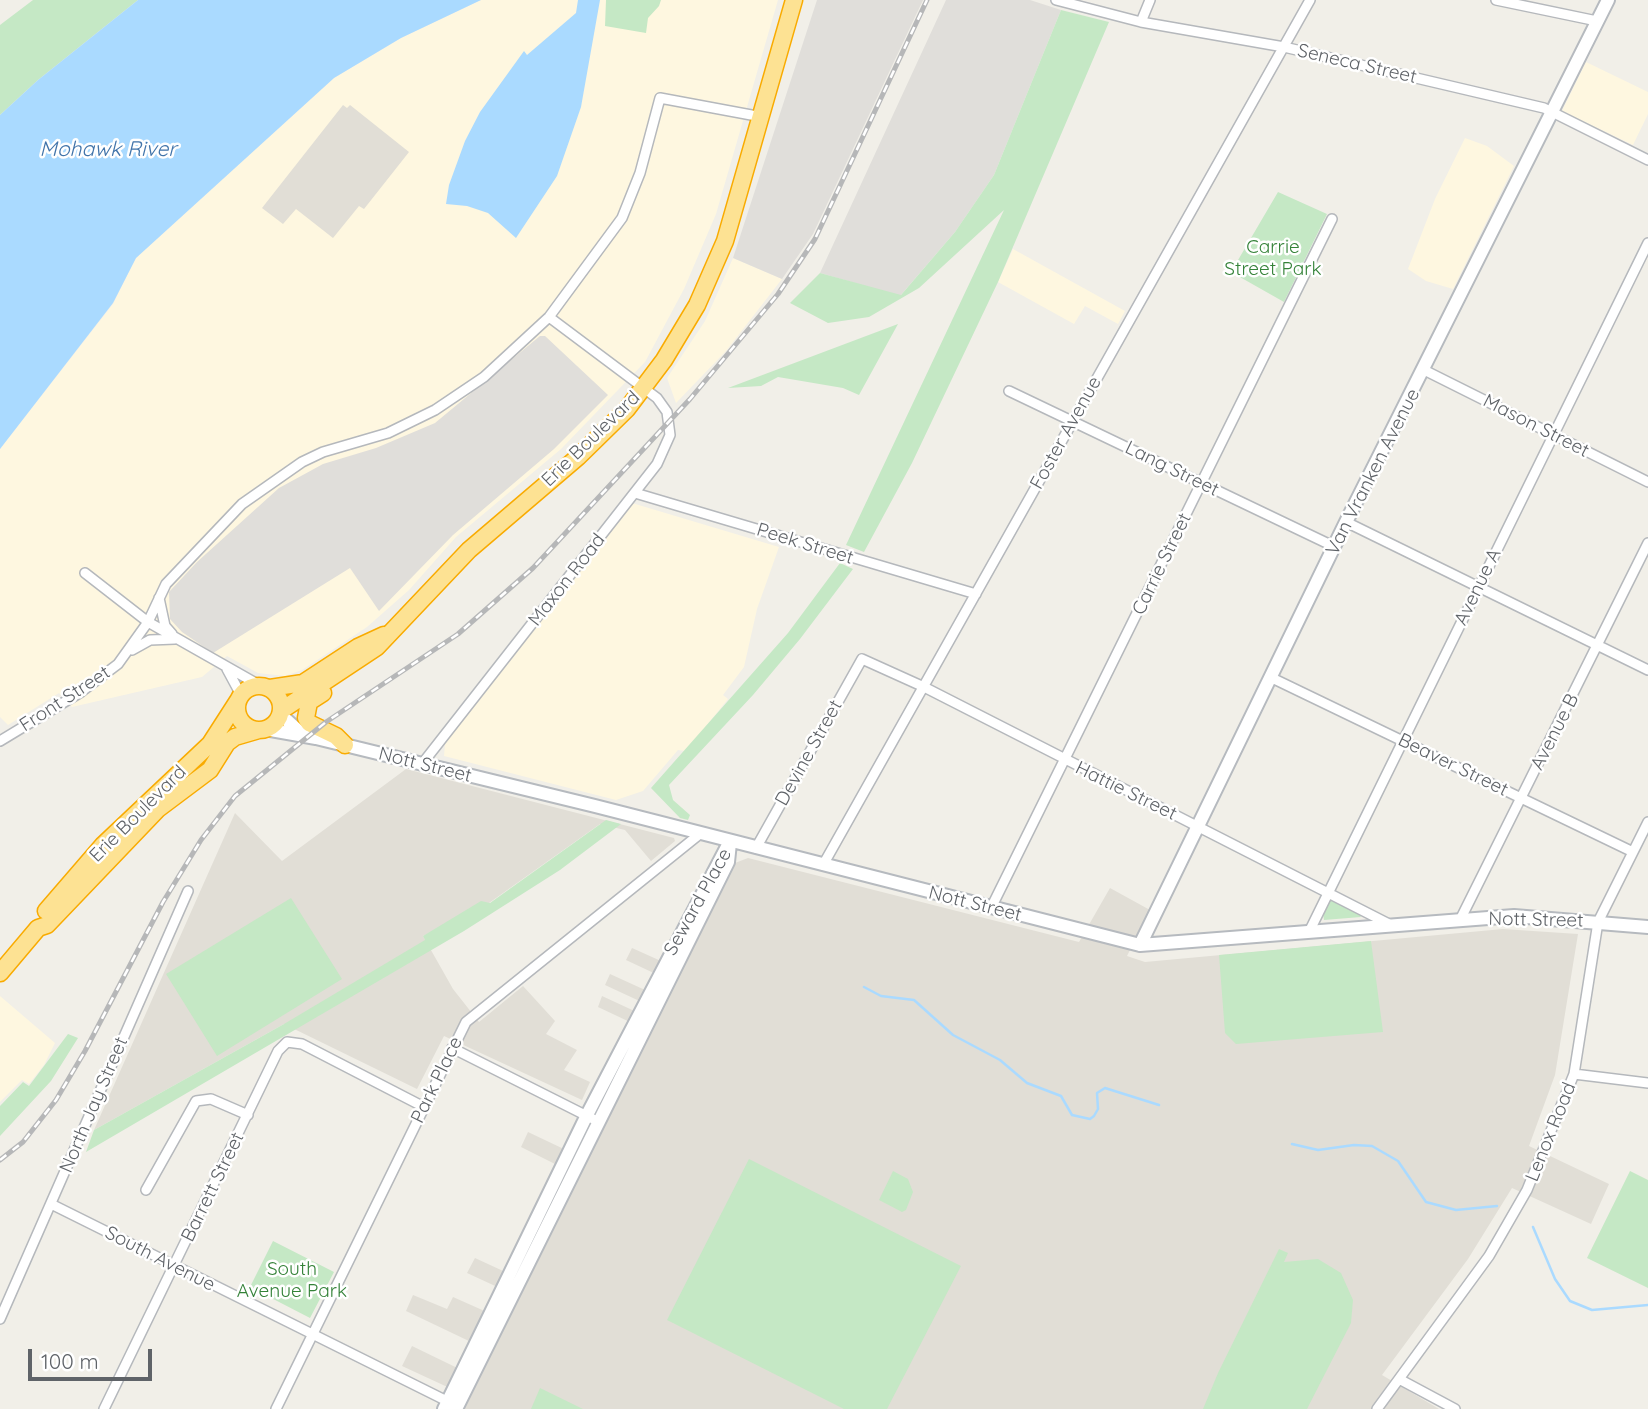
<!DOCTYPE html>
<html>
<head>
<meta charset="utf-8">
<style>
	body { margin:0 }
	#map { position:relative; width:1648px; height:1409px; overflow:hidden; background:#f1efe8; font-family:Quicksand,sans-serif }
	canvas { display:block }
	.scale { position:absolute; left:28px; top:1349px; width:124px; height:32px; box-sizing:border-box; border:4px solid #5f6368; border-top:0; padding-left:9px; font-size:21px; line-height:24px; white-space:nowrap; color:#5f6368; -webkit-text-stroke:5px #fff; paint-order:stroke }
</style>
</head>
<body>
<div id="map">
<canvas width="1648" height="1409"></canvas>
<div class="scale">100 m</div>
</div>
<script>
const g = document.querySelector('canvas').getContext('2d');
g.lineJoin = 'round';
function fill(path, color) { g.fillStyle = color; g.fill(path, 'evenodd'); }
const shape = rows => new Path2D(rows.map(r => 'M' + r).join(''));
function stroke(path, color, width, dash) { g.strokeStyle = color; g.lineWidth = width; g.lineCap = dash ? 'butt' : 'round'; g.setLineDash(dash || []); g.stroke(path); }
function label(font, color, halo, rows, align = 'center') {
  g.font = font + ' Quicksand,sans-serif'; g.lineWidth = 5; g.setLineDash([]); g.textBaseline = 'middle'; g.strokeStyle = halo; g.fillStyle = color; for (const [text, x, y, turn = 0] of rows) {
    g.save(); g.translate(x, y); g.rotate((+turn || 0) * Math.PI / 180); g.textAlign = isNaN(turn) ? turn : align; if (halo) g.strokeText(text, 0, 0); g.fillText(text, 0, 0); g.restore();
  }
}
const commercial = shape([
	[481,0,778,0,716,214,684,289,645,362,561,449,456,537,409,590,367,627,302,670,285,676,258,673,227,656,202,677,72,707,59,693,8,725,0,717,0,449,113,304,136,258,334,78,401,38],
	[1586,62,1648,92,1648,114,1633,145,1562,111],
	[1465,138,1487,146,1514,166,1453,289,1426,281,1408,269,1435,199],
	[1013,249,1125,311,1118,324,1085,306,1074,324,998,282],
	[733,258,782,279,726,351,676,403,667,378,705,321],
	[632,503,779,547,757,609,744,667,723,695,728,699,686,751,678,750,643,791,616,800,444,756,445,744,466,714],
	[0,996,55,1043,44,1065,29,1084,22,1080,0,1102]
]);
const industrial = shape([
	[817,0,923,0,813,234,782,279,733,258],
	[946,0,1030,0,1061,10,994,175,955,232,900,296,820,273],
	[540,336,545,336,608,395,554,449,453,535,379,611,350,568,213,653,182,632,170,619,169,592,197,562,279,488,323,464,376,448,435,423]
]);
const education = shape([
	[343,105,347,108,350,105,409,152,364,209,359,206,333,238,296,209,283,224,262,208],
	[406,769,674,838,675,841,651,861,625,830,600,824,489,903,423,936,453,989,479,1022,523,986,555,1021,546,1034,577,1050,564,1070,590,1082,582,1100,444,1036,417,1089,284,1024,94,1130,235,813,282,861],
	[748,858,1079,942,1110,888,1150,910,1127,956,1145,962,1503,929,1578,934,1555,1075,1529,1146,1609,1184,1591,1224,1512,1188,1468,1259,1382,1375,1439,1409,464,1409,469,1397,402,1366,412,1346,478,1378,492,1352,406,1311,413,1295,447,1309,453,1297,507,1321,519,1297,467,1273,475,1258,527,1282,579,1176,521,1147,528,1132,587,1160,651,1032,598,1007,602,996,656,1021,661,1011,605,985,610,974,667,1000,675,983,626,960,632,948,681,970,735,863]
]);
const green = shape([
	[33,0,138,0,38,80,0,115,0,25],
	[606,0,661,0,659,6,648,18,646,33,605,26],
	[1061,10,1109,22,998,282,912,463,864,552,846,545,1004,210,919,288,869,317,828,323,790,303,820,273,901,295,955,232,994,175],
	[1278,192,1327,214,1284,302,1231,272],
	[898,324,859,395,843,388,778,377,761,386,728,388],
	[840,563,853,569,800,639,753,695,669,785,673,800,690,815,688,820,680,818,651,788,788,633],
	[606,820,621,824,560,870,464,931,86,1152,94,1130,284,1024,425,940,423,936,481,901,490,903],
	[291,898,342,979,217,1056,166,974],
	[1330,900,1359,914,1361,917,1324,920,1323,914],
	[1371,941,1383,1032,1236,1044,1225,1033,1219,955],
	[68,1034,78,1038,51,1081,0,1136,0,1106,23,1082,29,1086],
	[749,1159,961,1266,887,1409,844,1409,667,1320],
	[893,1171,908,1179,913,1192,906,1210,902,1212,879,1200],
	[1630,1171,1648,1180,1648,1288,1587,1258],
	[273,1241,334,1272,310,1318,250,1287],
	[1279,1249,1288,1253,1284,1262,1318,1259,1341,1273,1353,1300,1351,1323,1307,1409,1203,1409,1218,1373],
	[540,1388,583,1409,531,1409]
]);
const water = shape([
	[138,0,481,0,401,38,334,78,136,258,113,303,0,449,0,115,38,80],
	[578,0,600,0,581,107,557,176,516,238,488,213,467,206,446,204,449,185,465,141,480,112,524,51,527,55,576,13]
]);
const stream = shape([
	[864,987,881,996,914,1000,953,1035,1000,1060,1027,1083,1061,1096,1072,1115,1090,1119,1094,1116,1098,1109,1097,1093,1105,1088,1159,1105],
	[1292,1144,1318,1150,1354,1145,1372,1146,1398,1161,1426,1202,1456,1210,1497,1206],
	[1533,1227,1555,1279,1570,1301,1592,1310,1648,1305]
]);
const street = shape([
	[1056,0,1141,22,1284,47,1544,108,1648,160],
	[1496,0,1597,21],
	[1141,22,1150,0],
	[1424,370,1648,482],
	[1009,391,1335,547],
	[635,493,976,594],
	[1346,522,1648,670],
	[85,573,148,622,259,685],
	[159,598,165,626,172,634],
	[132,650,150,640,175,639],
	[227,669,241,695],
	[1272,678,1633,852],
	[0,741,81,692,118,664,148,622,166,584,242,504,302,462,323,452,388,433,435,410,484,377,549,317,622,218,640,173,660,98,762,117],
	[422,764,657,464,670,435,667,412,657,398,549,317],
	[756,848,862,659,924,687,1389,924],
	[823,865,1310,0],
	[991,908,1332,219],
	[1460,920,1648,543],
	[1309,932,1648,243],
	[452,1048,599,1122],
	[1574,1074,1648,1083],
	[146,1190,196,1101,211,1099,248,1115],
	[51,1204,451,1403],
	[0,1319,188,891],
	[1399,1379,1455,1409],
	[104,1409,278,1051,287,1042,302,1044,424,1107],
	[276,1409,466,1022,701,833],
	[1377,1409,1489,1256,1527,1190,1574,1074,1598,922,1648,822]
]);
const secondary = shape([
	[281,715,302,734],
	[265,729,316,738,595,806,1140,945,1514,916,1648,927],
	[1140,945,1346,522,1608,0],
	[444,1409,587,1115,730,841],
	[456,1409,728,862,730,843]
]);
const highway = shape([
	'237 708a22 22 0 1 1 44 0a22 22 0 1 1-44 0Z',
	[270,688,303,683,358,647,384,635],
	[323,693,309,702,306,718,309,723,336,736,345,745],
	[282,710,377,647,469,550,578,457,627,409,664,360,697,305,725,241,794,0],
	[46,911,103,845,210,744,239,699],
	[0,973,38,928,47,925,158,809,210,770,227,743,235,737,259,730]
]);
const rail = shape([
	[0,1160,23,1142,56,1100,85,1051,163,902,201,840,235,796,326,722,458,634,533,568,690,399,778,294,815,239,927,0]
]);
const streetNames = [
	["Seneca Street",1357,64,13],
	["Mason Street",1536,426,27],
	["Foster Avenue",1066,433,-61],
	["Erie Boulevard",591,439,-44],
	["Lang Street",1172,469,26],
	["Van Vranken Avenue",1373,472,-63],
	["Peek Street",805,544,17],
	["Carrie Street",1162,564,-64],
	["Maxon Road",567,580,-52],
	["Avenue A",1478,587,-64],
	["Front Street",65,699,-33],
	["Avenue B",1555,732,-63],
	["Devine Street",809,753,-61],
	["Nott Street",425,765,14],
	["Beaver Street",1453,765,26],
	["Hattie Street",1126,791,26],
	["Erie Boulevard",138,814,-45],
	["Seward Place",698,902,-61],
	["Nott Street",975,904,14],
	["Nott Street",1536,920,1],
	["Park Place",437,1080,-64],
	["North Jay Street",94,1105,-67],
	["Lenox Road",1551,1132,-68],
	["Barrett Street",213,1187,-64],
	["South Avenue",160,1259,27]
];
const parkNames = [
	["Carrie",1273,247],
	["Street Park",1273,269],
	["South",292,1269],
	["Avenue Park",292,1291]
];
const waterNames = [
	["Mohawk River",108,150]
];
fill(commercial, '#fef7e0');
fill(industrial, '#e0deda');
fill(education, '#e1ded6');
fill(green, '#c5e8c5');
fill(water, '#aadaff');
stroke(stream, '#aadaff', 2.5);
stroke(street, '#b5b8bc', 12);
stroke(secondary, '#b6babf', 16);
stroke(highway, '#f9ab00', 19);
stroke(street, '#fff', 9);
stroke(secondary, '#fff', 12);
stroke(highway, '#fde293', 16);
stroke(rail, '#b6b7b8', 5);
stroke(rail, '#fff', 2.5, [8]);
label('19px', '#5f6368', '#fff', streetNames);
label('19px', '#348238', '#fff', parkNames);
label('italic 21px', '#4174aa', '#fff', waterNames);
</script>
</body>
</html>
